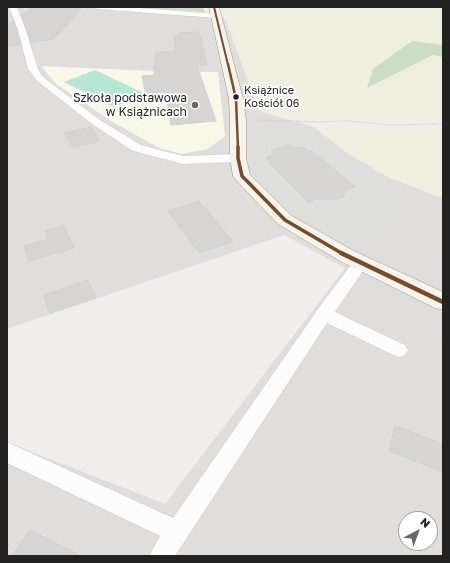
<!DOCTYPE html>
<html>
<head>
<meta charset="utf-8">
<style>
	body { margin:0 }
	#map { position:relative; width:450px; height:563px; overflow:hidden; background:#f0eeeb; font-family:"Golos Text",sans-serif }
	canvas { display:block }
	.frame { position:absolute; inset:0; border:8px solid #222; pointer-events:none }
	.north { position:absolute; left:398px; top:511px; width:40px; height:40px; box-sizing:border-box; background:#fff; border:1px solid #a7a7a7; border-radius:50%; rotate:41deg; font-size:11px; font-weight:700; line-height:16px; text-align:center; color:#222 }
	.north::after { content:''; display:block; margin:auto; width:14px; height:18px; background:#6a6968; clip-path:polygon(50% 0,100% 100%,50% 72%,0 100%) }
</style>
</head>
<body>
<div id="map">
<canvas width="450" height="563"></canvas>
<div class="frame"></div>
<div class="north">N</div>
</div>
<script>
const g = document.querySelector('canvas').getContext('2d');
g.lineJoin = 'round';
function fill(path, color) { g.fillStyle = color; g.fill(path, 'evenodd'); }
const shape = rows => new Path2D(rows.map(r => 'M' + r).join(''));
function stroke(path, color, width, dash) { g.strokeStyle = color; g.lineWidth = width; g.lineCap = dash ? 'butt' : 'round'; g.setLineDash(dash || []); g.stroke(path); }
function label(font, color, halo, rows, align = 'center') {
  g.font = font + ' "Golos Text",sans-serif'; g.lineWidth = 3.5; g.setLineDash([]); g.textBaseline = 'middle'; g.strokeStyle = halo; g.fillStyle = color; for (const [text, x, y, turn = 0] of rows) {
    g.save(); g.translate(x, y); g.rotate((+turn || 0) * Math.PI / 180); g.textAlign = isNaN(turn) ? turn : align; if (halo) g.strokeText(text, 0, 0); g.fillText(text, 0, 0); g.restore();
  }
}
const residential = shape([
	[7,7,111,7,225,18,259,111,314,127,290,126,408,205,390,178,443,198,443,556,7,556,7,442,165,504,345,268,284,235,7,329],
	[406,519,430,519,430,543,406,543]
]);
const education = shape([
	[41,66,152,71,218,72,225,136,208,149,182,154,159,148,111,121,56,84]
]);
const religious = shape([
	[290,126,314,127,349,154,390,178,409,205,377,232,312,230,271,197,244,159,244,140]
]);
const farmland = shape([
	[223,7,443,7,443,45,412,41,367,88,433,55,443,57,443,119,348,121,322,120,259,111,225,18],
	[443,124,443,198,390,178,349,154,314,127,428,131]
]);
const forest = shape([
	[412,41,443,45,443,57,433,55,367,88,373,69]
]);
const cemetery = shape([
	[129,7,203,7,205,12]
]);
const pitch = shape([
	[95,70,97,71,146,94,114,107,64,82]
]);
const parking = shape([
	[148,156,189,170,202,165,222,178,158,199,113,161,125,157,129,163],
	[409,329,443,343,443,384,438,399,387,376]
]);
const building = shape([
	[33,7,58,7,81,9,54,39,31,42,22,15,33,7],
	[13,22,20,44,7,46,7,26,13,22],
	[199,32,207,65,197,66,216,121,171,125,166,95,146,96,142,76,154,75,156,52,176,52,174,36,180,35,179,33,199,32],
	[91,127,100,141,73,148,64,133,91,127],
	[290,145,295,149,304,147,308,152,312,151,355,187,345,190,343,198,331,200,320,198,308,202,269,163,272,162,266,158,275,154,271,151,290,145],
	[199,201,233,242,199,253,168,211,199,201],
	[64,226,74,248,29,261,24,246,48,239,45,231,64,226],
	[88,280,96,298,50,313,44,295,88,280],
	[395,426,443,444,443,472,389,451,395,426],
	[30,530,81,556,12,556,30,530]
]);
const path = shape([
	[256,120,319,122,348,121,390,125,443,124]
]);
const street = shape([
	[9,7,17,7,26,30,38,69,43,77,100,120,141,145,183,156,238,154,242,155,244,158,242,161,238,162,183,164,133,151,92,124,37,81,28,69,18,30,9,7],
	[93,7,127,7,216,14,220,16,216,18,97,9,93,7],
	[361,257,366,258,369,262,335,312,405,345,408,350,405,355,399,357,393,355,327,323,175,556,149,556,160,536,7,463,7,442,173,518,318,309,356,258,361,257]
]);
const secondary = shape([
	[209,7,219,7,243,99,246,120,246,158,250,175,292,216,354,251,443,292,443,310,435,308,340,261,278,224,236,180,233,176,230,158,230,120,229,99,209,7]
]);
const bus1Far3 = shape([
	[214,7,228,65]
]);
const bus1Far2 = shape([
	[228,64,236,99,238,148]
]);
const bus1Far1 = shape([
	[238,147,238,158,242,176,285,220,343,254]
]);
const bus1 = shape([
	[341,253,443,302]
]);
const markers = [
	[236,97,3.5,"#222"],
	[195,105,4,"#6a6968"]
];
const farBusnames = [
	["Książnice",244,91],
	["Kościół 06",244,104]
];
const farPoinames = [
	["Szkoła podstawowa",187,98],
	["w Książnicach",187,112]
];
fill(residential, '#dfdedc');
fill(education, '#f8f7e8');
fill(religious, '#dededc');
fill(farmland, '#efefdf');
fill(forest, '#cbdec1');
fill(cemetery, '#cadbca');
fill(pitch, '#b7e6d2');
fill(parking, '#e0dfde');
fill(building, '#d7d4d2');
stroke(building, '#d3d0cc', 1);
stroke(street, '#c9c8c7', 1);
stroke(secondary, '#999a82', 1);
stroke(path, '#dccecd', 1.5, [1, 1]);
fill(street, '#fdfcfc');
fill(secondary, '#f4f4ed');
stroke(bus1Far3, '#7a4b2a', 2);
stroke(bus1Far2, '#7a4b2a', 2.5);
stroke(bus1Far1, '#7a4b2a', 3.5);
stroke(bus1, '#7a4b2a', 4.5);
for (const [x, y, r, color] of markers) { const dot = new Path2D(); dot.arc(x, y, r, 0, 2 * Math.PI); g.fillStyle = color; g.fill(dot); stroke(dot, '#fff', 1.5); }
label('11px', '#222', '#fff', farBusnames, 'left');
label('12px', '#222', '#fff', farPoinames, 'right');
</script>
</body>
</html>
